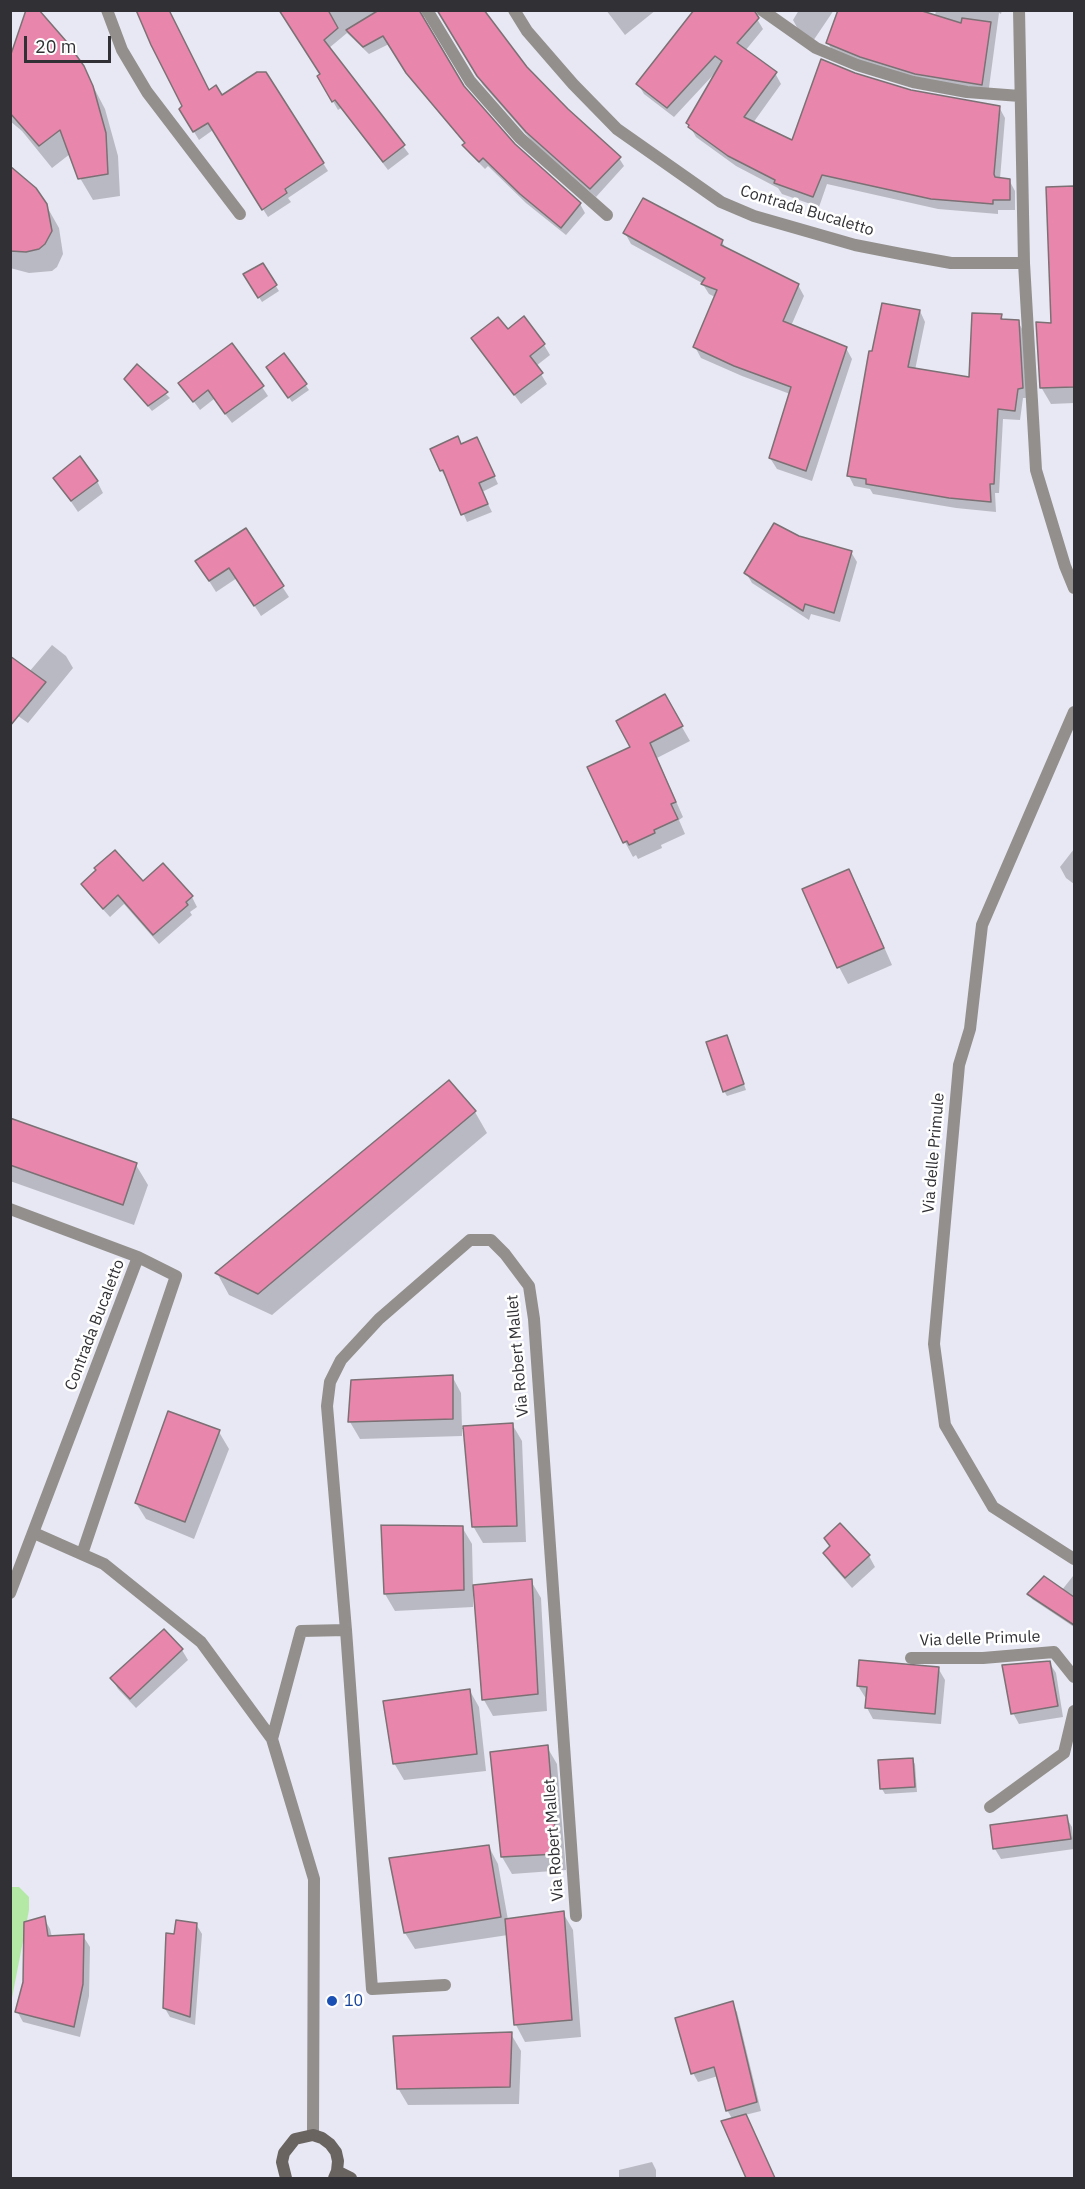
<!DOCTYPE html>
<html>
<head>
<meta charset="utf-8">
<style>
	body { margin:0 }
	#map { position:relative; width:1085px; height:2189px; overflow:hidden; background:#e7e8f3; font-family:"IBM Plex Sans",sans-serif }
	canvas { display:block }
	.frame { position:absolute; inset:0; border:12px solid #313135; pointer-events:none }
	.scale { position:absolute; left:24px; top:36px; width:87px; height:27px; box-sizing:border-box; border:3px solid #313135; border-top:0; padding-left:8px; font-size:18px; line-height:21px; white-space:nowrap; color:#313135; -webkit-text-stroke:4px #fff; paint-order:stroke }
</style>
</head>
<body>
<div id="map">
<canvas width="1085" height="2189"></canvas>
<div class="frame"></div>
<div class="scale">20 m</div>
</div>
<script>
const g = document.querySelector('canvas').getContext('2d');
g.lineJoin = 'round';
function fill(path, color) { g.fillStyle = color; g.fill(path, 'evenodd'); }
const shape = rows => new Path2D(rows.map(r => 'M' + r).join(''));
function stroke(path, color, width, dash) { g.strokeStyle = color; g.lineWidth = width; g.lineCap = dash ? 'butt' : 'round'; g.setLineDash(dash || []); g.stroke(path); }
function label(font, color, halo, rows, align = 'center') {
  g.font = font + ' "IBM Plex Sans",sans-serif'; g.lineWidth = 5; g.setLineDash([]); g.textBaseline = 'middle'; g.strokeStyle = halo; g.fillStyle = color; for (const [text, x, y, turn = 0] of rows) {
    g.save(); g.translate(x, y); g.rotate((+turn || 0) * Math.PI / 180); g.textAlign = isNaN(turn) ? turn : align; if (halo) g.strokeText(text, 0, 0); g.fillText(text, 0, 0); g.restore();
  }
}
const green = shape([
	[11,1887,19,1887,29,1897,29,1910,11,2003]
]);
const shadow = shape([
	[329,10,431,10,424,14,424,23,463,87,513,145,580,204,585,213,566,235,526,203,488,166,485,169,469,153,465,144,413,81,389,44,369,54,347,33,329,48,409,154,388,170,341,108,338,110,319,77,322,75,316,17],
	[435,10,482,10,526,68,567,111,619,158,624,166,596,197,532,141,483,85,441,14],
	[606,10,656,10,625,35],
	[799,10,834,10,813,41,799,31,793,20],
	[936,10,1002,10,1001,14,999,13,988,95,922,84,834,54,828,43,935,16],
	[757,19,763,29,745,51,775,73,781,84,753,123,792,143,854,74,910,91,999,107,1005,118,1000,179,1009,180,1015,191,1015,210,998,210,998,214,938,209,827,184,819,207,782,194,778,188,736,166,696,137,688,123,715,73,674,117,644,94,638,84],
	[10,58,83,67,105,109,118,156,120,196,93,200,80,178,70,154,52,168,22,131,10,121],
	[209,92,323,163,328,171,288,198,291,202,268,217,213,130,199,140,185,117],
	[10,170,46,205,59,228,63,254,57,267,52,271,29,273,10,268],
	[1048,188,1074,188,1074,403,1051,404,1041,387,1052,324],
	[625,233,722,242,727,250,798,285,804,296,791,326,846,348,852,359,812,481,777,469,770,458,790,394,742,376,701,358,695,347,715,297,709,294,702,283,631,244],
	[262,265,279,291,262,302,245,275],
	[920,311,925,322,915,370,971,379,1001,316,1004,320,1018,322,1024,332,1028,398,1023,398,1020,420,1003,419,999,493,995,493,996,512,956,508,873,494,870,489,854,486,849,476],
	[507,331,544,345,550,355,536,366,547,384,521,404,473,339],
	[284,355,309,390,292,402,271,372],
	[137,366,170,398,152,411,126,380],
	[180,383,262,387,268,396,232,423,214,399,200,410],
	[462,446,481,447,498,484,482,492,492,512,467,522,448,477,446,478,441,470],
	[55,478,97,481,103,493,78,512],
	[245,530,289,597,261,616,237,578,216,592,204,573],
	[798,537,851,552,857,562,840,622,811,614,809,620,752,583,746,573],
	[52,645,66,656,73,668,28,723,11,711,29,672],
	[664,696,690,741,657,758,683,817,679,820,685,834,661,845,662,848,638,859,636,855,633,857,625,842,632,747],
	[1074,849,1074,884,1066,878,1060,867],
	[848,871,858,888,892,965,848,984,839,967],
	[143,883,192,897,197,907,190,912,192,915,159,944,124,904,110,917,89,894,83,884],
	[729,1042,746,1090,727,1096,724,1091],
	[475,1112,487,1133,272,1315,229,1295,217,1273],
	[10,1120,136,1165,148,1185,134,1225,10,1181],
	[452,1376,461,1393,462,1428,512,1424,522,1441,526,1542,483,1543,473,1526,464,1429,462,1429,462,1436,360,1439,350,1422,352,1382],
	[219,1432,229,1449,194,1539,146,1519,136,1503],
	[840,1525,869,1556,875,1567,852,1588,831,1564,825,1553,831,1548,826,1539],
	[462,1527,472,1544,473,1587,531,1581,541,1598,547,1711,493,1716,484,1700,476,1596,473,1596,473,1607,395,1611,385,1594],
	[1073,1576,1074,1577,1074,1627,1032,1599,1029,1594,1062,1590],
	[164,1631,182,1650,188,1660,136,1708,118,1689,112,1679],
	[1049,1662,1056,1673,1063,1717,1019,1724,1013,1713],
	[938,1668,945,1680,941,1724,873,1719,867,1708,868,1698,865,1697,858,1686],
	[470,1691,479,1707,486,1771,404,1780,394,1763],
	[547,1747,557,1764,566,1870,512,1874,502,1857],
	[912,1759,915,1764,917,1792,885,1794,882,1789],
	[1066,1817,1072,1827,1074,1849,1001,1859,995,1849],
	[489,1847,498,1864,508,1920,563,1913,573,1930,581,2037,525,2042,516,2025,508,1935,415,1949,405,1933],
	[44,1918,50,1929,52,1937,83,1936,90,1947,89,1996,80,2037,23,2022,17,2011],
	[196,1924,202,1934,195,2025,170,2017,164,2007,176,1935],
	[732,2003,737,2012,761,2111,745,2115,774,2178,748,2178,723,2122,733,2120,727,2110,718,2076,698,2082,693,2073],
	[511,2034,521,2051,519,2104,408,2105,398,2088],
	[652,2162,656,2170,656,2178,619,2178,619,2170]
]);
const building = shape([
	[26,10,39,10,66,41,84,66,93,86,106,133,108,174,78,179,60,130,39,146,10,113,10,57,26,10],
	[136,10,169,10,209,90,216,85,222,95,257,72,266,72,324,163,285,189,287,193,262,210,208,123,193,132,179,109,182,106,151,45,136,10],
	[279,10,328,10,338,28,324,40,405,145,383,162,335,100,332,102,317,76,320,74,279,10],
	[379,10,419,10,464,86,515,144,581,203,561,228,520,194,483,158,479,162,462,145,465,143,406,73,383,36,363,47,346,30,379,10],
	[437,10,484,10,527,67,568,109,621,157,590,189,526,132,477,76,437,10],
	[694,10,754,10,759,18,737,43,777,72,744,117,792,140,821,59,855,73,911,90,1000,106,994,174,995,177,1010,179,1010,200,993,200,993,204,931,199,822,175,813,197,774,183,775,180,728,156,688,127,689,125,686,123,722,61,715,56,667,108,636,84,694,10],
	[838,10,919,10,961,23,962,18,991,22,982,85,915,74,860,57,826,43,838,10],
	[10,166,36,188,47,204,52,231,45,244,39,249,26,252,10,251,10,166],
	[1074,186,1074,387,1040,388,1036,322,1051,323,1046,187,1074,186],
	[643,198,723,240,721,245,799,284,783,321,847,347,806,471,769,458,791,387,734,366,693,347,717,290,701,284,705,278,623,233,643,198],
	[263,263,277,285,258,298,243,274,263,263],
	[882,303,920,310,908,367,969,377,972,313,1002,314,1001,319,1019,320,1023,388,1018,389,1015,411,998,409,994,484,990,484,991,502,949,498,866,484,866,479,847,476,869,351,872,351,882,303],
	[524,316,545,344,530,356,543,373,514,395,471,338,498,317,508,329,524,316],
	[232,343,264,386,225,414,208,390,193,402,178,383,232,343],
	[284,353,307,384,288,398,266,367,284,353],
	[137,364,168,392,148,406,124,379,137,364],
	[458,436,461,444,477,437,495,476,479,483,488,504,461,515,443,470,440,471,430,449,458,436],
	[80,456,98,481,71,501,53,478,80,456],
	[774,523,799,536,852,551,834,613,805,604,803,611,744,573,774,523],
	[246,528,284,586,254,606,229,568,209,581,195,561,246,528],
	[10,656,46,682,10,726,10,656],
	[665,694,683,726,650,743,676,802,671,804,678,819,654,830,655,833,629,845,627,841,623,843,587,767,630,747,616,721,665,694],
	[115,850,143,881,163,863,193,896,186,902,188,905,153,935,118,895,103,909,81,884,96,870,94,868,115,850],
	[849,869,884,948,837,968,802,889,849,869],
	[727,1035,744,1084,723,1092,706,1042,727,1035],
	[449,1080,476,1111,258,1294,215,1273,449,1080],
	[10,1118,137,1163,123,1205,10,1165,10,1118],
	[453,1375,453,1419,348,1422,351,1380,453,1375],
	[168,1411,220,1430,185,1522,135,1503,168,1411],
	[513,1423,517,1526,472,1527,463,1426,513,1423],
	[840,1523,870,1555,845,1578,823,1553,830,1546,824,1538,840,1523],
	[381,1525,463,1526,464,1590,384,1594,381,1525],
	[1044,1576,1074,1597,1074,1625,1027,1594,1044,1576],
	[532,1579,538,1694,482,1700,473,1585,532,1579],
	[164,1629,183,1649,130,1699,110,1678,164,1629],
	[859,1660,939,1667,935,1714,865,1708,867,1687,857,1686,859,1660],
	[1050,1661,1058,1706,1011,1714,1002,1665,1050,1661],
	[470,1689,477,1754,393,1764,383,1701,470,1689],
	[548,1745,557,1854,501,1857,490,1752,548,1745],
	[913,1758,915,1787,880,1789,878,1760,913,1758],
	[1067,1815,1071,1839,993,1849,990,1825,1067,1815],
	[489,1845,501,1917,404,1933,389,1858,489,1845],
	[564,1911,572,2020,514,2025,505,1919,564,1911],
	[45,1916,48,1936,84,1934,83,1984,74,2027,15,2012,23,1982,24,1922,45,1916],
	[176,1920,197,1923,190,2017,163,2008,166,1933,174,1934,176,1920],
	[733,2001,757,2102,726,2111,714,2067,691,2074,675,2018,733,2001],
	[512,2032,510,2087,397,2089,393,2036,512,2032],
	[746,2114,775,2178,746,2178,721,2121,746,2114]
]);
const street = shape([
	[107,10,122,50,147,92,240,214],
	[427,10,470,81,520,138,607,215],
	[514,10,527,31,573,84,617,129,721,202,754,216,855,245,901,254,951,263,1024,263],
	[762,10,816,48,857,65,913,82,967,92,1020,96],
	[1019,10,1024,263,1036,470,1065,566,1074,588],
	[1074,712,982,925,970,1029,959,1065,934,1344,945,1425,993,1507,1074,1559],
	[10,1209,138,1257,176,1276,82,1554],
	[34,1533,104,1564,201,1642,272,1739],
	[10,1593,138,1257],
	[346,1630,372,1989,445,1985],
	[911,1658,983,1658,1054,1652,1074,1677],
	[990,1807,1064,1753,1074,1711],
	[313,2135,314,1879,272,1739,301,1631,346,1630,327,1406,330,1382,341,1360,379,1319,470,1240,491,1240,505,1254,529,1286,534,1319,576,1916]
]);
const secondary = shape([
	[337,2171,351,2178],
	[286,2178,282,2162,284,2153,295,2139,313,2135,322,2138,330,2144,336,2152,338,2161,337,2171,334,2178]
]);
const markers = [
	[332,2001,6,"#1a4fb4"]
];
const streetNames = [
	["Contrada Bucaletto",807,211,17],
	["Via delle Primule",934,1153,-85],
	["Contrada Bucaletto",95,1325,-69],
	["Via Robert Mallet",518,1356,-95],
	["Via delle Primule",980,1639,-2],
	["Via Robert Mallet",554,1840,-94]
];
const transitNames = [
	["10",344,2001]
];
fill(green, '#b3e9a5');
fill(shadow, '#0003');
fill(building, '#e986ab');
stroke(building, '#7b7074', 1.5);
stroke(street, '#938f8c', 12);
stroke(secondary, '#6a6460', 12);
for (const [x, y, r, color] of markers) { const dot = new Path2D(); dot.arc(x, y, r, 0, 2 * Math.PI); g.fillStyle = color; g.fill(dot); stroke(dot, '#fff', 2); }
label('16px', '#313135', '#fff', streetNames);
label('16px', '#164399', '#fff', transitNames, 'left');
</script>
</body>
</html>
